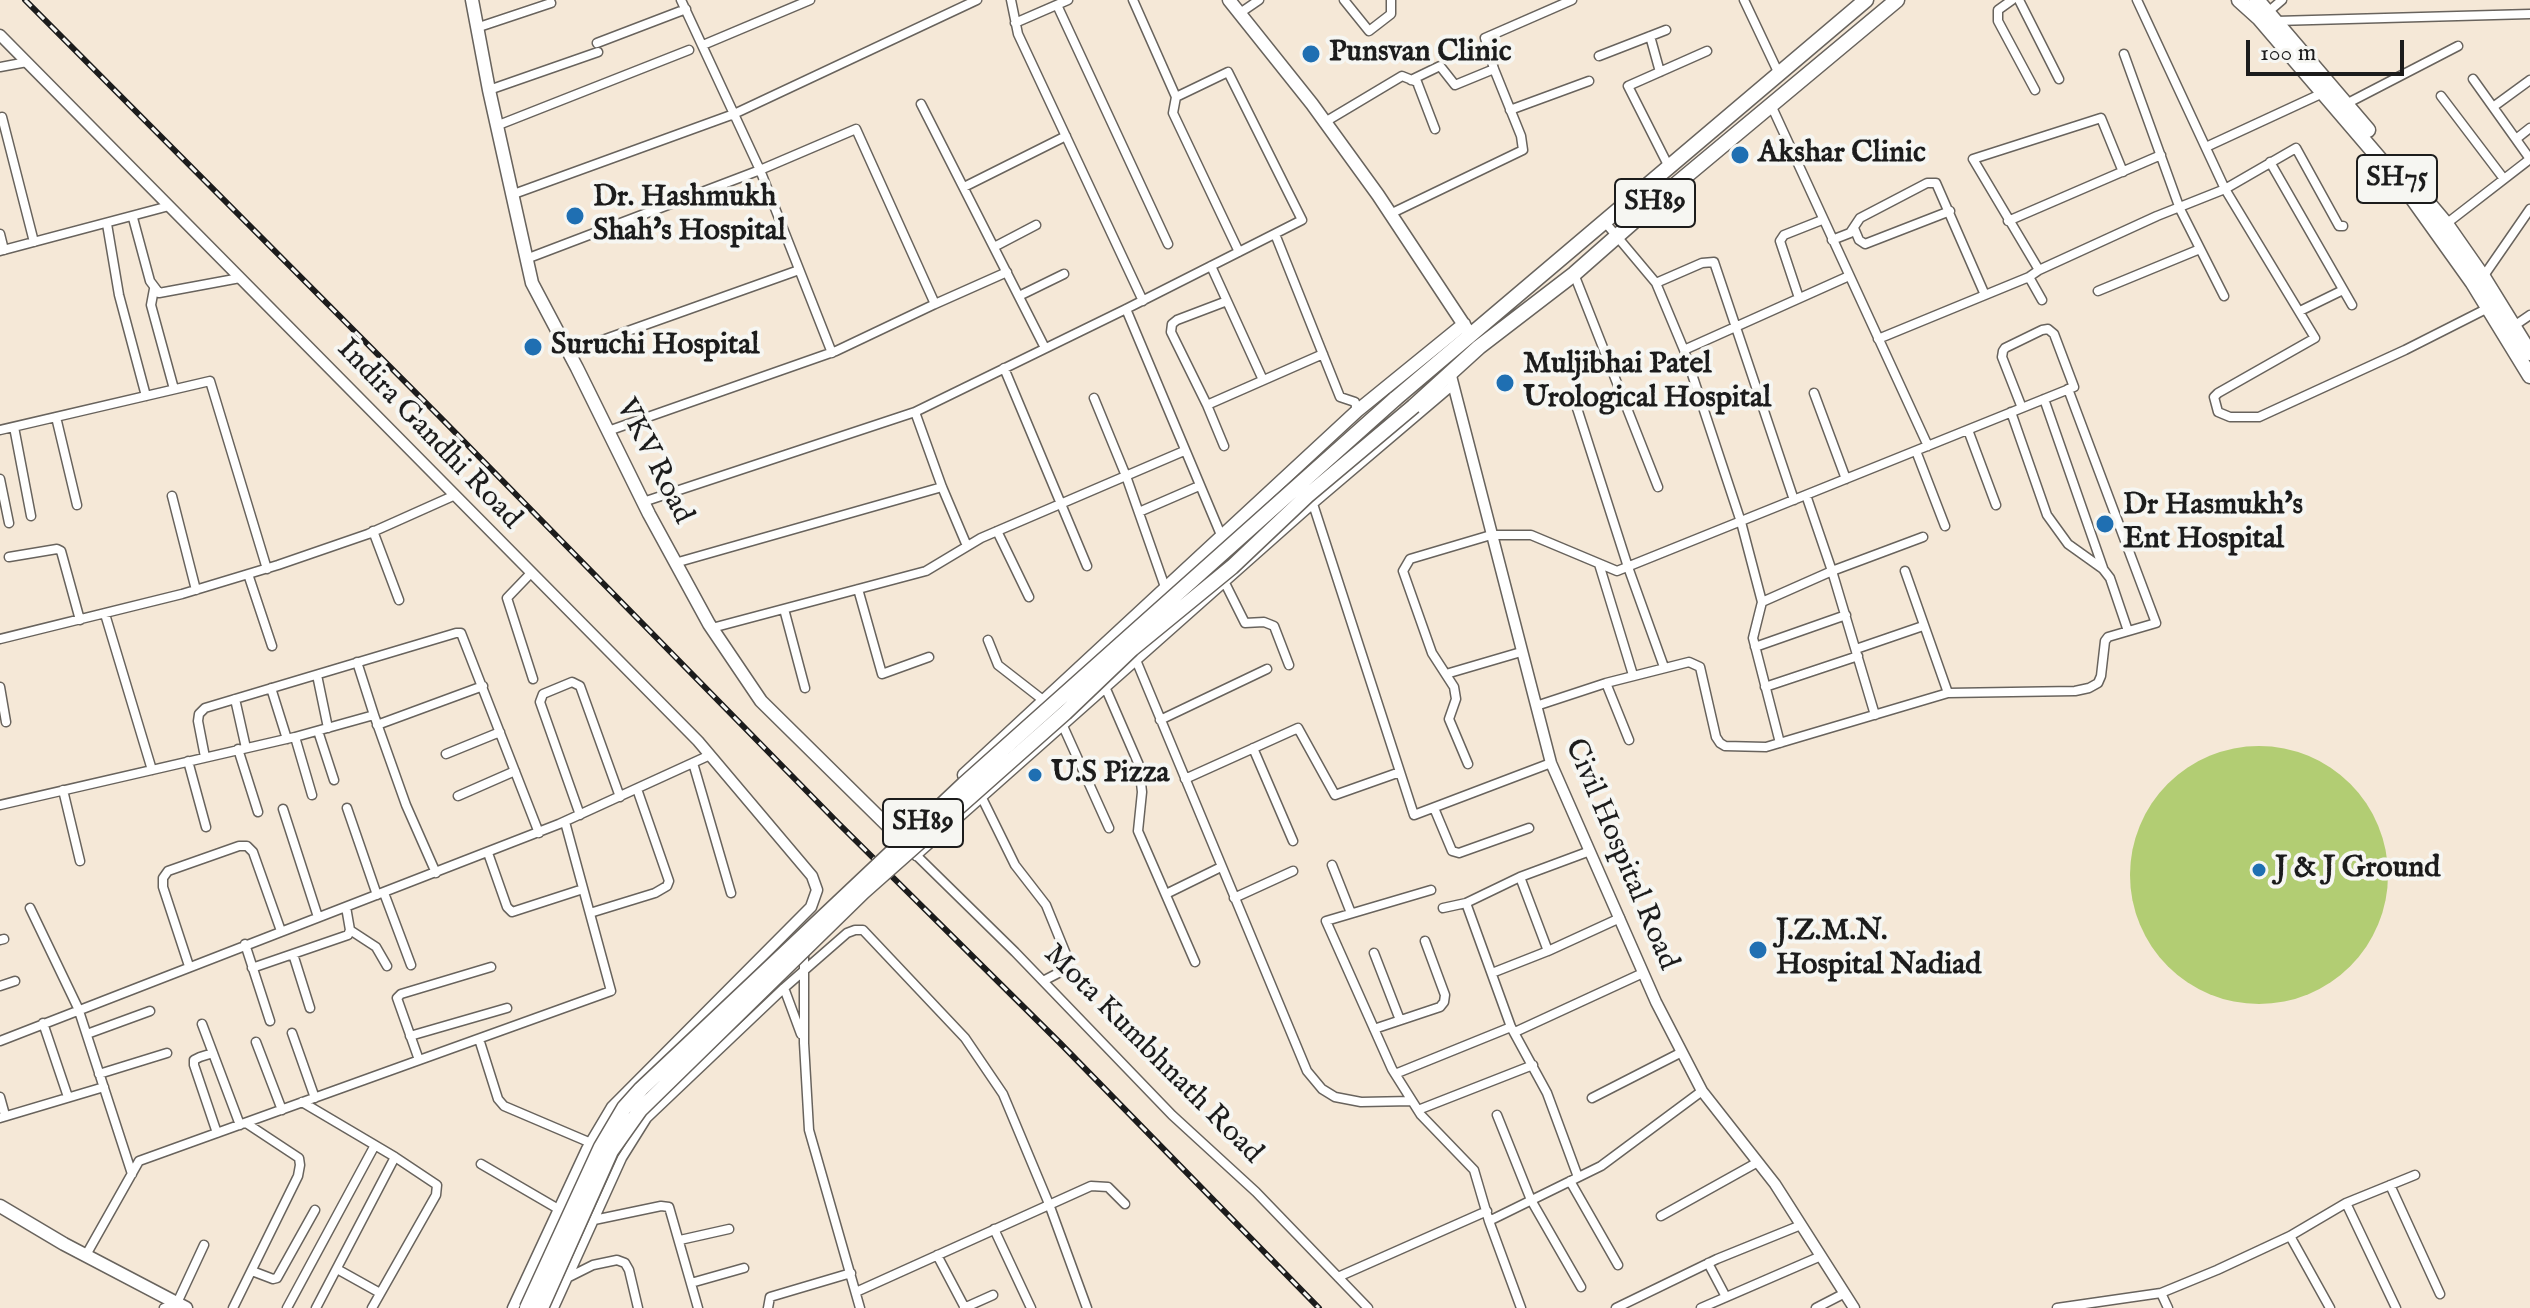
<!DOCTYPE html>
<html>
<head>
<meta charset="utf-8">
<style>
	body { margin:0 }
	#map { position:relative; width:2530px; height:1308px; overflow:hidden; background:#f5e8d7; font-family:"IM FELL English",serif }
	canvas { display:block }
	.scale { position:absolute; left:2246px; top:40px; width:158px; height:36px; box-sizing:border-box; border:4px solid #1c1c1c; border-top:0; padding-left:10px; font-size:24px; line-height:28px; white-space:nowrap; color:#1c1c1c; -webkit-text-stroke:6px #f6f6f2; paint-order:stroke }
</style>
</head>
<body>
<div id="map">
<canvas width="2530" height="1308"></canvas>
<div class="scale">100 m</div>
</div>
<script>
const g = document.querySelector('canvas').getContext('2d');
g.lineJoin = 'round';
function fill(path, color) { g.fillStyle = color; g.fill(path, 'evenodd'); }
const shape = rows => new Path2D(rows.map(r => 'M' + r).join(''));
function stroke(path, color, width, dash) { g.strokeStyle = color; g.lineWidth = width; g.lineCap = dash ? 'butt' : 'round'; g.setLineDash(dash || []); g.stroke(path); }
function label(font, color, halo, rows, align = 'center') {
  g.font = font + ' "IM FELL English",serif'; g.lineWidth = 8; g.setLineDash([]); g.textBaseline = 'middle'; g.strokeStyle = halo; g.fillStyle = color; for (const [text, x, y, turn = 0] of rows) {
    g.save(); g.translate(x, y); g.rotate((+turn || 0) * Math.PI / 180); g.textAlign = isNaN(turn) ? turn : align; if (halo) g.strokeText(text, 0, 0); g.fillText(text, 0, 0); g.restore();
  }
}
const green = shape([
	'2130 875a129 129 0 1 1 258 0a129 129 0 1 1-258 0Z'
]);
const minor = shape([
	[681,0,760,170,832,353],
	[1011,0,1018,34,1143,301],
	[1133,0,1176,97,1173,113,1239,252],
	[1344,0,1369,31,1391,14,1391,0],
	[1744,0,1779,74],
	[2012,0,1998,10,1998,21,2035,90],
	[2019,0,2059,79],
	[2137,0,2225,189,2315,338,2218,393,2214,397,2218,412,2230,417,2259,417,2405,350,2492,306],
	[1057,5,1168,244],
	[2268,12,2282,0],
	[1240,13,1259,0],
	[2276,21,2530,14],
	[1015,23,1068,0],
	[476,28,551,3],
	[1650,36,1660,72],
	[597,43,686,9],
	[703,45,810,0],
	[2124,54,2180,209,2224,296],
	[1599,56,1666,30],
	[0,67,27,62],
	[2473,79,2530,159],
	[1411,80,1440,66,1455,85,1494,69],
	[489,90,598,52],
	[2441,96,2504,179],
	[921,104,1045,348],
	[2346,104,2458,46],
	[1771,105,1928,446],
	[2493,107,2530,80],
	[1510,110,1589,81],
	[2,117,34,242],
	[1325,122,1402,76,1417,82,1435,129],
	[496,126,689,50],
	[2516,139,2530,128],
	[2206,147,2325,92],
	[2270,162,2352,305],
	[1669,167,1628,86,1707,51],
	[964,187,1066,136],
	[511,195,734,114,977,0],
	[1390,214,1523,150,1521,136,1494,69,1485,38,1572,0],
	[133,218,150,281,159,293,240,278],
	[1604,221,1656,283,1684,350],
	[2008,221,2161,155],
	[107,224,119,295,146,396],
	[2446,224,2530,159],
	[1854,228,1859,240,1865,244,1950,211],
	[0,234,4,250],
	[1275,234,1340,397,1355,402,1357,411],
	[1832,240,1850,233,1860,218,1927,183,1936,183,1985,295],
	[994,247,1036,225],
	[0,251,169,206],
	[526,259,760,170,856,129,935,304,836,351,608,431],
	[1211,266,1263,380],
	[2039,270,2157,216,2225,189,2296,148,2339,226,2343,226],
	[1574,274,1658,487],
	[2483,277,2530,209],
	[1656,283,1702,263,1714,262,1794,500],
	[154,289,151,305,174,389],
	[2098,291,2200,249],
	[1019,296,1064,274],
	[1799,298,1780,241,1784,235,1822,220],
	[2042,300,2029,277,2039,270,1973,159,2101,118,2123,172],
	[935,304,1007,272],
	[1126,309,1221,535],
	[2300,311,2343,290],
	[2514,326,2530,315],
	[1878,339,2029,277],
	[569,352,799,270],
	[1004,368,1087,566],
	[1814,393,1846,479],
	[1094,398,1126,476,1165,587],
	[2044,399,2103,568],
	[1207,405,1323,354],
	[1576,405,1628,567,1664,667],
	[915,412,942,487,967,546],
	[2011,412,2047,515,2068,544,2103,569,2110,578,2128,631],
	[56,417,77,505],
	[14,427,31,516],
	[0,430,210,381,267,569],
	[1968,430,1996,505],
	[1224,446,1207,405,1171,332,1172,324,1177,320,1227,301],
	[1916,451,1945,526],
	[0,479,9,523],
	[1806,495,1832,571,1875,715],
	[172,496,196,590],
	[643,502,915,412,1126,309,1302,220,1228,72,1176,97],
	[1313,504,1414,815,1551,763],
	[1139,512,1199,486],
	[373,531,399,600],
	[997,531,1029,597],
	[9,557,57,549,61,551,80,620],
	[675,563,942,487],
	[1599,564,1633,675],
	[1905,571,1948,693],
	[531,573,507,598,533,679],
	[248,574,272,646],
	[1225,583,1245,623,1264,622,1274,626,1289,665],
	[858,589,882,674,929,657],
	[1762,602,1832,571,1923,537],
	[784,609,805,688],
	[105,614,152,770],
	[712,628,926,571,981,538,1184,451],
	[0,639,182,594,278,565,368,534,453,496],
	[988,640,998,665,1043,700],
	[1755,647,1846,615],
	[1856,649,1923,626],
	[1136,660,1307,1071,1322,1089,1335,1097,1361,1102,1412,1101],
	[357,662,374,715],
	[1446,674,1521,652],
	[317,675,328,728],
	[1606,683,1629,740],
	[0,687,6,722],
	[1765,687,1858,656],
	[271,688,287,739],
	[1106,689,1139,765,1142,792,1138,831,1195,962],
	[235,699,246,748],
	[1536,706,1606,683,1689,662,1700,667,1716,737,1720,743,1725,746,1766,747,1948,693,2075,691,2089,688,2098,683,2101,676,2105,641,2108,637,2156,623,2068,389],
	[1160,720,1267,669],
	[377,725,483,686],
	[1063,726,1109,828],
	[318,731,334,780],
	[295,737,312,795],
	[1780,743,1753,638,1762,602,1741,522,1684,350,1849,276],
	[1253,748,1293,841],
	[238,749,258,812],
	[446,754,500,732],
	[205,757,198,721,199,714,205,708,456,633,461,633,539,833],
	[188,761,206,827],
	[693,763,731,893],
	[1468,764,1449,719,1456,699,1454,687,1432,653,1403,571,1410,559,1491,535,1531,535,1617,571,2074,387,2054,334,2048,329,2042,330,2005,348,2003,351,2002,357,2022,408],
	[1185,779,1298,728,1335,795,1400,772],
	[63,790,80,861],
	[458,796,515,771],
	[982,798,1015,865,1046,905,1068,959,1066,969,1043,981],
	[0,805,295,737,374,715,406,805,436,873],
	[347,808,377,895],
	[1434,808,1452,851,1459,853,1529,828],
	[283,809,318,917],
	[580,815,540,702,543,694,572,682,580,686,620,797],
	[488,853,507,907,512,912,583,889],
	[914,853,1015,952,1172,1115,1256,1192,1368,1308],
	[916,856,1313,504,1453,385],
	[1332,865,1351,913],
	[1520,877,1548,951],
	[1431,890,1326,921,1392,1069,1421,1115,1474,1170,1489,1221,1521,1308],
	[384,893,411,965],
	[1166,894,1221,867],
	[1234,898,1293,871],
	[1466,903,1511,1027,1547,1093,1578,1177],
	[30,908,78,1008,132,1174],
	[1443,908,1466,903,1520,877,1590,851],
	[590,913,655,893,667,886,669,881,637,789],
	[350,930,376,947,387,966],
	[0,940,4,939],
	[245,944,270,1021],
	[804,952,804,1043,809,1130,860,1308],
	[1374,953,1400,1020],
	[293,954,310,1008],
	[189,966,163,887,163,878,168,871,239,846,247,846,253,852,281,931],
	[252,968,348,935,350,930,346,907],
	[1492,973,1548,951,1620,918],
	[0,986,15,981],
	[784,988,801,1034],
	[43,1023,68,1097],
	[202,1024,240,1125],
	[1374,1029,1440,1007,1444,1002,1445,995,1425,941],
	[1515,1032,1643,973],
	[292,1033,315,1098],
	[87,1034,150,1011],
	[410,1036,507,1008],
	[479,1039,498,1099,504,1106,591,1143],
	[0,1041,559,824,710,755],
	[256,1042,282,1110],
	[213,1053,200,1057,194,1060,194,1065,217,1133],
	[419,1060,397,998,401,994,491,967],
	[99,1074,167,1053],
	[1395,1074,1511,1027],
	[0,1097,5,1115],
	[1592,1098,1682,1052],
	[302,1102,395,1157,437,1185,436,1195,372,1308],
	[1418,1110,1533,1065],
	[1497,1115,1531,1200,1581,1287],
	[0,1118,104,1087],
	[481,1164,560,1210],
	[1570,1181,1618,1265],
	[2390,1185,2440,1294],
	[2346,1203,2396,1308],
	[1661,1216,1758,1162],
	[594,1220,661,1206,669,1207,698,1308],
	[1489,1221,1601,1166,1702,1091],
	[994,1229,1031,1308],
	[2290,1236,2330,1308],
	[680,1240,729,1229],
	[86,1255,139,1161,611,991,565,822],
	[937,1255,965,1308],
	[1708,1263,1726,1297],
	[337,1269,380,1293],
	[252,1271,273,1279,277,1278,315,1210],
	[569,1277,593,1265,617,1260,625,1263,629,1270,638,1308],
	[1338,1277,1487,1211],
	[691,1283,744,1268],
	[856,1292,1091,1186,1108,1187,1125,1204],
	[2161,1293,2168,1308],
	[164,1308,177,1303,204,1245],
	[233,1308,298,1176,300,1165,299,1158,246,1123],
	[287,1308,375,1145],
	[316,1308,395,1157],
	[554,1308,622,1158,647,1118,784,988,847,933,855,930,863,930,965,1038,1003,1094,1049,1204,1087,1308],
	[768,1308,770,1297,851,1273],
	[964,1308,993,1295],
	[1616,1308,1717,1259,1801,1225],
	[1701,1308,1821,1256],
	[1816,1308,1845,1293],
	[2057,1308,2161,1293,2217,1270,2290,1236,2346,1203,2415,1175]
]);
const tertiary = shape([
	[0,35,698,741,812,876,817,890,811,907,612,1107,587,1149,513,1308],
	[1450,372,1551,763,1656,1002,1702,1091,1775,1184,1854,1308]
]);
const secondary = shape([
	[472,0,489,90,532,283,577,368,649,514,709,624,761,701,899,837,908,829],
	[1229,0,1312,104,1378,195,1468,331],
	[964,775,1357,411,1464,324],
	[0,1206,64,1244,186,1308]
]);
const primary = shape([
	[2239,0,2259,18,2408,192,2473,283,2530,376],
	[2257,0,2368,130],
	[2414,186,2446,224,2483,277,2530,353],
	[1395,399,1866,0],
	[1414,406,1479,347,1574,274,1674,186,1897,0]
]);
const rail = shape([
	[25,0,443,420,838,823,1060,1043,1319,1308]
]);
const primaryBridge = shape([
	[527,1308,601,1147,624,1108,641,1089,964,784,1395,399],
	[541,1308,611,1151,640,1110,863,892,1065,713,1132,649,1232,567,1307,496,1414,406]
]);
const markers = [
	[1311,54,10,"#1f6fb2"],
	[1740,155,10,"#1f6fb2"],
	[575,216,10,"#1f6fb2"],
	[533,347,10,"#1f6fb2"],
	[1505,383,10,"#1f6fb2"],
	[2105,524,10,"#1f6fb2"],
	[1035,775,8,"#1f6fb2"],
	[2259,870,8,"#1f6fb2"],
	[1758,950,10,"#1f6fb2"]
];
const shields = [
	[2397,179,80],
	[1655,203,80],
	[923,823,80]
];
const shieldNames = [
	["SH75",2397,179],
	["SH89",1655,203],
	["SH89",923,823]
];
const poiNames = [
	["Punsvan Clinic",1329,54],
	["Akshar Clinic",1758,155],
	["Dr. Hashmukh",593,199],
	["Shah's Hospital",593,233],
	["Suruchi Hospital",551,347],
	["Muljibhai Patel",1523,366],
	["Urological Hospital",1523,400],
	["Dr Hasmukh's",2123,507],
	["Ent Hospital",2123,541],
	["U.S Pizza",1051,775],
	["J & J Ground",2275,870],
	["J.Z.M.N.",1776,933],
	["Hospital Nadiad",1776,967]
];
const streetNames = [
	["Indira Gandhi Road",428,435,46],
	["VKV Road",653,462,63],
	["Civil Hospital Road",1620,855,67],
	["Mota Kumbhnath Road",1152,1055,45]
];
fill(green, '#b2cd73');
stroke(minor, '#68635d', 11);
stroke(tertiary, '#68635d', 13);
stroke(secondary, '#68635d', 15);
stroke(primary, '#68635d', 17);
stroke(minor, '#fff', 8);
stroke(tertiary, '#fff', 10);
stroke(secondary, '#fff', 12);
stroke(primary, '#fff', 14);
stroke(rail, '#1c1c1c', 6);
stroke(rail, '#f6f6f2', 3, [9]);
stroke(primaryBridge, '#68635d', 17, []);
stroke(primaryBridge, '#fff', 14);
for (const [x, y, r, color] of markers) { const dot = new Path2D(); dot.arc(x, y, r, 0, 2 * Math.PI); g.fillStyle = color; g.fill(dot); stroke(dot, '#f6f6f2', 3); }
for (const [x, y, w] of shields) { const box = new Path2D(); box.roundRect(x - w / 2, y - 24, w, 48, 6); g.fillStyle = '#f6f6f2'; g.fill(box); stroke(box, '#1c1c1c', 2); }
label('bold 28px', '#1c1c1c', null, shieldNames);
label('bold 30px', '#1c1c1c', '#f6f6f2', poiNames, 'left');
label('30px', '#1c1c1c', '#f6f6f2', streetNames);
</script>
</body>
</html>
